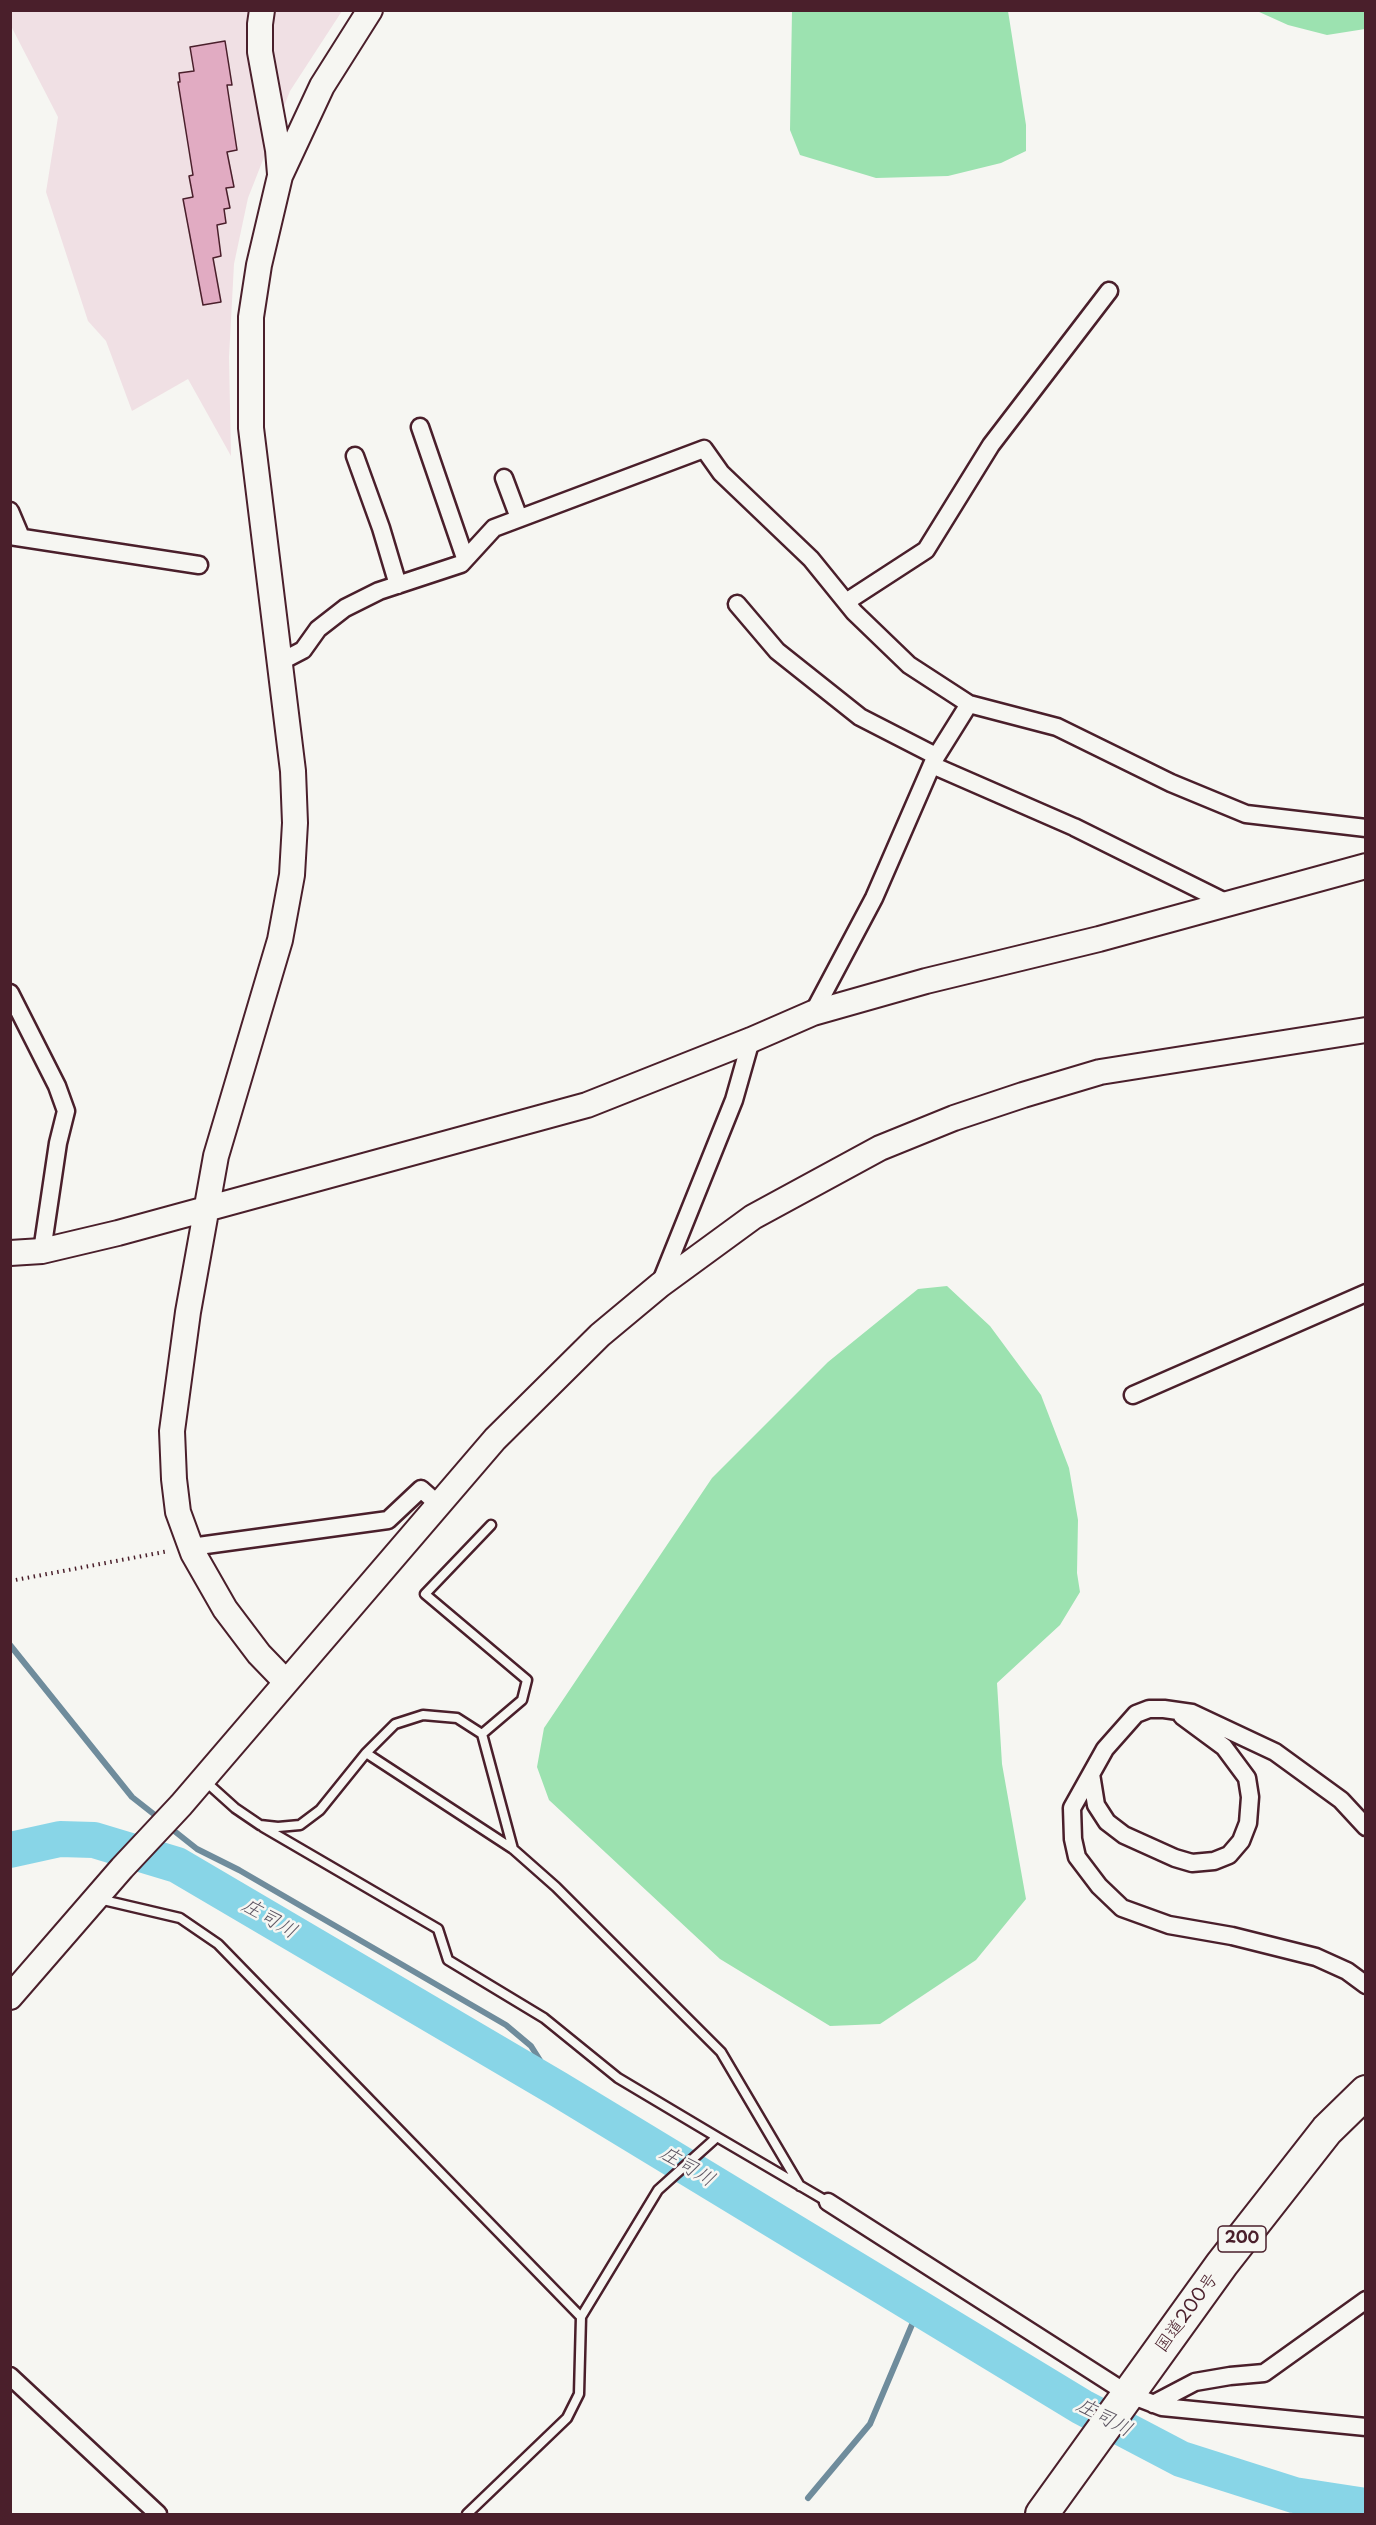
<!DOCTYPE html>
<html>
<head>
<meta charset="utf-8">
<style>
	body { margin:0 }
	#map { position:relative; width:1376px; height:2525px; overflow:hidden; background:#f6f6f2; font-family:"Playpen Sans",sans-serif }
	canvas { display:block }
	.frame { position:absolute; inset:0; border:12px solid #4a1f2b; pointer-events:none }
</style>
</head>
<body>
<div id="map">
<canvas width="1376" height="2525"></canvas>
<div class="frame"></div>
</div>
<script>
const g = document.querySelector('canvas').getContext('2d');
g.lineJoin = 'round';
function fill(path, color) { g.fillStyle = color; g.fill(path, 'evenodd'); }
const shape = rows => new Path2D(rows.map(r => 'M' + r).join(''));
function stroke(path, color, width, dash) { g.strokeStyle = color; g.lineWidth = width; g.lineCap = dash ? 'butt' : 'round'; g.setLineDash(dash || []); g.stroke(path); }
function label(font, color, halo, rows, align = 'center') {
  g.font = font + ' "Playpen Sans","Klee One",sans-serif'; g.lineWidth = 5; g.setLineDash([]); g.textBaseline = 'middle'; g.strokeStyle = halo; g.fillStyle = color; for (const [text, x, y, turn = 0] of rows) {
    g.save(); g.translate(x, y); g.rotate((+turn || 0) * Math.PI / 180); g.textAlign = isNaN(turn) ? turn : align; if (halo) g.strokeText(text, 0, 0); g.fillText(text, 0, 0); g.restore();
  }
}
const built = shape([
	[10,11,342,11,290,91,248,198,234,264,229,357,231,456,188,379,132,411,106,341,88,321,46,192,58,117,11,26]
]);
const green = shape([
	[792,11,1008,11,1026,125,1026,151,1001,163,948,176,876,178,800,155,790,130],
	[1257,11,1365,11,1365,29,1327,35,1288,25],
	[947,1286,990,1326,1041,1395,1069,1468,1078,1520,1077,1573,1080,1592,1060,1625,997,1683,1002,1764,1026,1899,976,1960,880,2024,830,2026,720,1959,549,1800,537,1767,544,1728,712,1478,828,1362,918,1289]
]);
const stream = shape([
	[10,1645,132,1797,160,1819],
	[168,1826,197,1849,239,1870,506,2025,531,2046,558,2089],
	[808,2498,870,2424,919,2308]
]);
const river = shape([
	[10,1850,60,1839,94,1840,177,1865,558,2089,1082,2407,1181,2459,1294,2495,1366,2506]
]);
const building = shape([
	[225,41,232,85,227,85,237,150,227,152,234,187,226,188,230,208,224,209,226,223,217,225,221,256,213,258,221,302,203,305,183,199,193,197,189,176,193,175,178,82,180,82,179,73,194,71,190,47,225,41]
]);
const path = shape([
	[10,1581,169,1551]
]);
const lane = shape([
	[482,1734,522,1700,527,1680,425,1594,491,1525],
	[366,1753,395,1724,423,1715,457,1718,482,1734,513,1849],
	[205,1781,235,1808,260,1825,278,1827,300,1825,320,1810,366,1753,513,1849,556,1887,721,2052,800,2186],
	[263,1827,438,1929,448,1960,544,2018,618,2078,717,2137],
	[99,1899,180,1918,218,1944,581,2317],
	[467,2514,567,2418,579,2394,581,2317,658,2190,717,2137,828,2202]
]);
const street = shape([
	[420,427,465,558],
	[355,456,381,528,398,585],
	[504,478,519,518],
	[10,511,21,537],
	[10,536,199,565],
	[846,602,926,550,991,445,1109,291],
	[737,604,777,651,860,717,936,756],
	[280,662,303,650,318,629,345,608,379,591,461,564,494,528,704,449,721,473,811,559,854,612,909,665,969,704,1057,727,1171,783,1246,814,1366,828],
	[932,765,1074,827,1229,904],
	[10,993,57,1086,66,1111,58,1143,42,1251],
	[813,1013,874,898,934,760,969,704],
	[660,1284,734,1100,751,1040],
	[1133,1395,1366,1293],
	[191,1547,388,1520,421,1489,439,1505],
	[1091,1774,1096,1805,1107,1822,1124,1835,1175,1858,1192,1863,1214,1861,1229,1855,1241,1841,1248,1823,1250,1797,1247,1778,1224,1747,1182,1716],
	[1366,1827,1341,1800,1275,1752,1192,1713,1164,1709,1149,1709,1136,1714,1105,1749,1072,1808,1073,1839,1077,1857,1099,1886,1122,1908,1169,1925,1232,1936,1316,1957,1347,1971,1366,1985],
	[828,2202,1128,2394,1162,2407,1366,2427],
	[10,2376,158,2514],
	[1153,2404,1195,2382,1230,2376,1264,2373,1366,2300]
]);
const secondary = shape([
	[262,10,260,24,260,52,278,150,280,174],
	[10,1253,42,1251,118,1233,587,1105,751,1040,813,1013,926,981,1099,939,1366,866],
	[286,1682,259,1654,225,1609,193,1553,178,1512,174,1479,172,1431,188,1312,216,1156,280,940,292,875,295,823,293,771,251,428,251,317,259,265,280,176,322,86,370,10],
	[10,1997,122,1868,181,1805,495,1439,600,1335,660,1285,753,1217,880,1148,954,1118,1023,1095,1100,1072,1366,1030]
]);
const highway = shape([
	[1042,2514,1222,2264,1327,2130,1366,2092]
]);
const shields = [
	[1242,2239,48]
];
const shieldNames = [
	["200",1242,2239]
];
const streetNames = [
	["国道200号",1187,2313,-54]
];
const waterNames = [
	["庄司川",269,1919,30],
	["庄司川",687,2167,31],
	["庄司川",1104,2418,28]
];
fill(built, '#f0e0e4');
fill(green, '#9ce2b0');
stroke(stream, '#6f8c9c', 6);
stroke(river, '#88d5e7', 36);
fill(building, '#e1abc2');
stroke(building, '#4a1f2b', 1.5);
stroke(lane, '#4a1f2b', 13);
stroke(street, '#4a1f2b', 21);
stroke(secondary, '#4a1f2b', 28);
stroke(highway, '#4a1f2b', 36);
stroke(path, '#4a1f2b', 4, [1.5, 4.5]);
stroke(lane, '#f6f6f2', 8);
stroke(street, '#f6f6f2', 16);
stroke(secondary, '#f6f6f2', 24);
stroke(highway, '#f6f6f2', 32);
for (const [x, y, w] of shields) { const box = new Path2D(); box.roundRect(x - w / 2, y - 13, w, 26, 4.5); g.fillStyle = '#f6f6f2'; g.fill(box); stroke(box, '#4a1f2b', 1.5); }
label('bold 16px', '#4a1f2b', null, shieldNames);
label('18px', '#4a1f2b', '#f6f6f2', streetNames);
label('italic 20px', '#5d5663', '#f6f6f2', waterNames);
</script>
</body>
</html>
